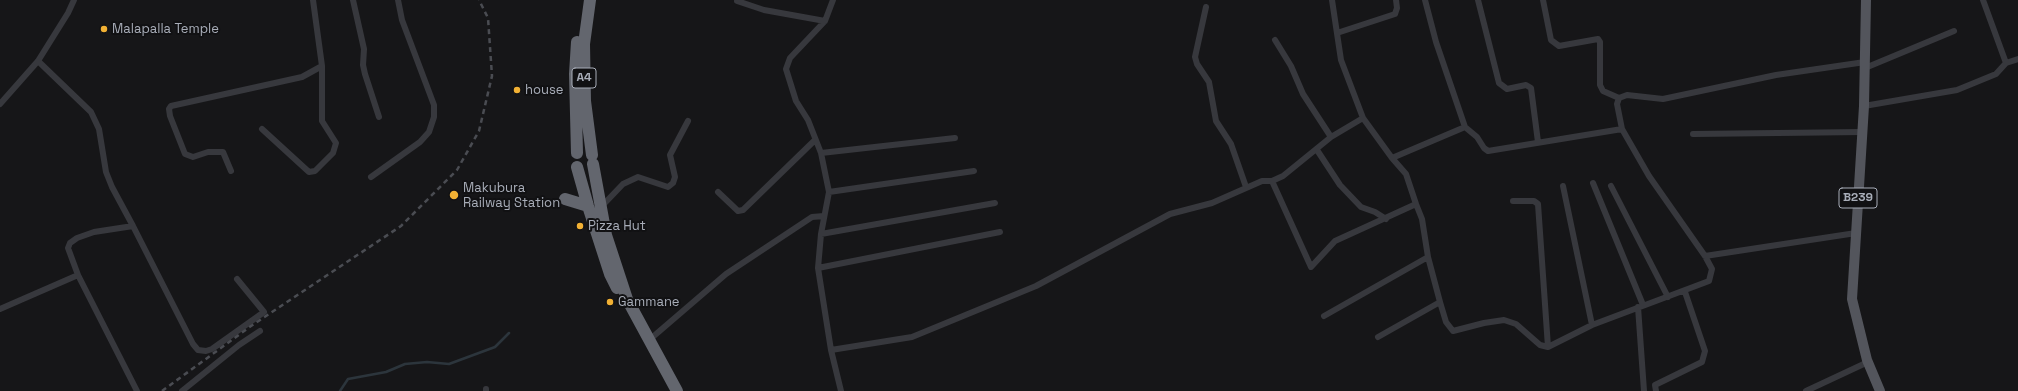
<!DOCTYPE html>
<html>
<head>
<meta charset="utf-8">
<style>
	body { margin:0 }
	canvas { display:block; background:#161618 }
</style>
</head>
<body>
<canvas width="2018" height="391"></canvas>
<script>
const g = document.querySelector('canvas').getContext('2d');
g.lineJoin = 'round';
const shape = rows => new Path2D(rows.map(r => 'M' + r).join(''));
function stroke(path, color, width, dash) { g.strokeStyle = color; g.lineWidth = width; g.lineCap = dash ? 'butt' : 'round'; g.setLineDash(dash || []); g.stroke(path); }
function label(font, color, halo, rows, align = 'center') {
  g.font = font + ' "Space Grotesk",sans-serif'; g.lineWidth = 4; g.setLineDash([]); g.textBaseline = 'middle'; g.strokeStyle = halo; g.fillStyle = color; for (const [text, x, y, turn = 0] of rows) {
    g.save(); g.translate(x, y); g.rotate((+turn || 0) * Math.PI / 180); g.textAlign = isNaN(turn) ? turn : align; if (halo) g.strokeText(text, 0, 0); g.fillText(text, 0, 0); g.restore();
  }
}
const stream = shape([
	[340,391,348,379,386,372,405,364,427,362,449,364,495,347,509,333]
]);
const street = shape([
	[353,0,364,49,363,65,365,74,379,117],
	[833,0,825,21,790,58,786,69,796,101,808,120,821,153,829,192,821,234,818,268,831,350,841,391],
	[1478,0,1499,83,1507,89,1526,85,1531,88,1538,142],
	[1543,0,1551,40,1559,46,1598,39,1600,42,1600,85,1603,91,1619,98],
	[737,1,764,10,825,21],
	[1206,7,1195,57,1197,64,1209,82,1216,121,1231,144,1246,187],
	[1337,33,1395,14,1397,8,1396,0],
	[1275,40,1291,66,1303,94,1331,137],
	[2006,63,2018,59],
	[1865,68,1954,31],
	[0,104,38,61,68,13,74,0],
	[1864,106,1957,90,1996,74,2006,63,1983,0],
	[1465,127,1477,137,1484,148,1488,151,1622,129],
	[262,129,309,172,315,171,333,153,336,143,322,121,322,66],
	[1693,134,1862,132],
	[1317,150,1340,185,1361,207,1375,212,1386,219],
	[821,153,955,138],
	[1392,158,1465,127,1436,42,1425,0],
	[231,171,223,152,208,152,193,157,185,154,170,116,169,109,171,106,302,77,322,66,313,0],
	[371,177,420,142,429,132,434,117,434,105,402,20,398,0],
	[1272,181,1311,267,1335,241,1416,204,1406,174,1392,158,1363,118,1341,60,1332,0],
	[1593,183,1643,305],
	[1563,186,1592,325],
	[1611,186,1668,297],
	[718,192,738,211,743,210,815,140],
	[829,192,974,171],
	[1513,201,1534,201,1538,204,1548,347],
	[1416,204,1422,219,1428,257,1440,302,1446,322,1453,331,1484,323,1504,320,1516,324,1540,345,1548,347,1592,325,1709,281,1712,269,1705,256,1649,176,1622,129,1617,104,1619,98,1627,95,1663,99,1776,75,1865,62],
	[601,207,623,184,638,177,668,187,673,183,675,177,670,155,688,121],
	[133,226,193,344,198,350,206,351,212,349,264,312,237,279],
	[821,234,995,203],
	[1705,256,1856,233],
	[818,268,1000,232],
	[78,275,137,391],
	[1638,307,1644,391],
	[0,309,78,275,68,248,70,243,77,238,94,232,133,226,112,187,106,172,99,129,91,112,38,61],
	[1324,316,1428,257],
	[1378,337,1440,302],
	[648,341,726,274,812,217,824,216],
	[831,350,912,337,1036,286,1170,214,1212,203,1262,181,1272,181,1283,176,1331,137,1363,118],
	[486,389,486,391],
	[182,391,239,345,260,331],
	[1656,391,1655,385,1702,362,1705,351,1685,292],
	[1806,391,1868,362]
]);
const primary = shape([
	[1866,0,1864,106,1852,299,1867,360,1880,391]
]);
const highway = shape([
	[590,0,584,44,585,101,592,155],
	[577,153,575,74,577,42],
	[593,164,606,235,627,299,677,391],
	[577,167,588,206,610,274,617,288],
	[565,199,588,206]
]);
const rail = shape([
	[162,391,251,326,401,226,457,170,479,131,492,76,488,18,479,0]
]);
const markers = [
	[104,29,4,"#f2b134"],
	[517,90,4,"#f2b134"],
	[454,195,5,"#f2b134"],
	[580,226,4,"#f2b134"],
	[610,302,4,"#f2b134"]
];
const shields = [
	[584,78,24],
	[1858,198,38]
];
const shieldNames = [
	["A4",584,78],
	["B239",1858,198]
];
const poiNames = [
	["Malapalla Temple",112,29],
	["house",525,90],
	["Makubura",463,188],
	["Railway Station",463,203],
	["Pizza Hut",588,226],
	["Gammane",618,302]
];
stroke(stream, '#2c353c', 2.5);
stroke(street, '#37383d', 6);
stroke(primary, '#53555c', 10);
stroke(highway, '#63666e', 12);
stroke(rail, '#4a4c52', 2.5, [5, 4]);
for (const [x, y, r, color] of markers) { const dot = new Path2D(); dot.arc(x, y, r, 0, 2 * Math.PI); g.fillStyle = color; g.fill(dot); stroke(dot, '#111113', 1.5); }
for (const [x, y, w] of shields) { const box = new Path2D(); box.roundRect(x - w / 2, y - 10, w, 20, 3); g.fillStyle = '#111113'; g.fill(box); stroke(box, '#a8adb8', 1); }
label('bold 12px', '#a8adb8', null, shieldNames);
label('13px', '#a8adb8', '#111113', poiNames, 'left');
</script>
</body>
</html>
